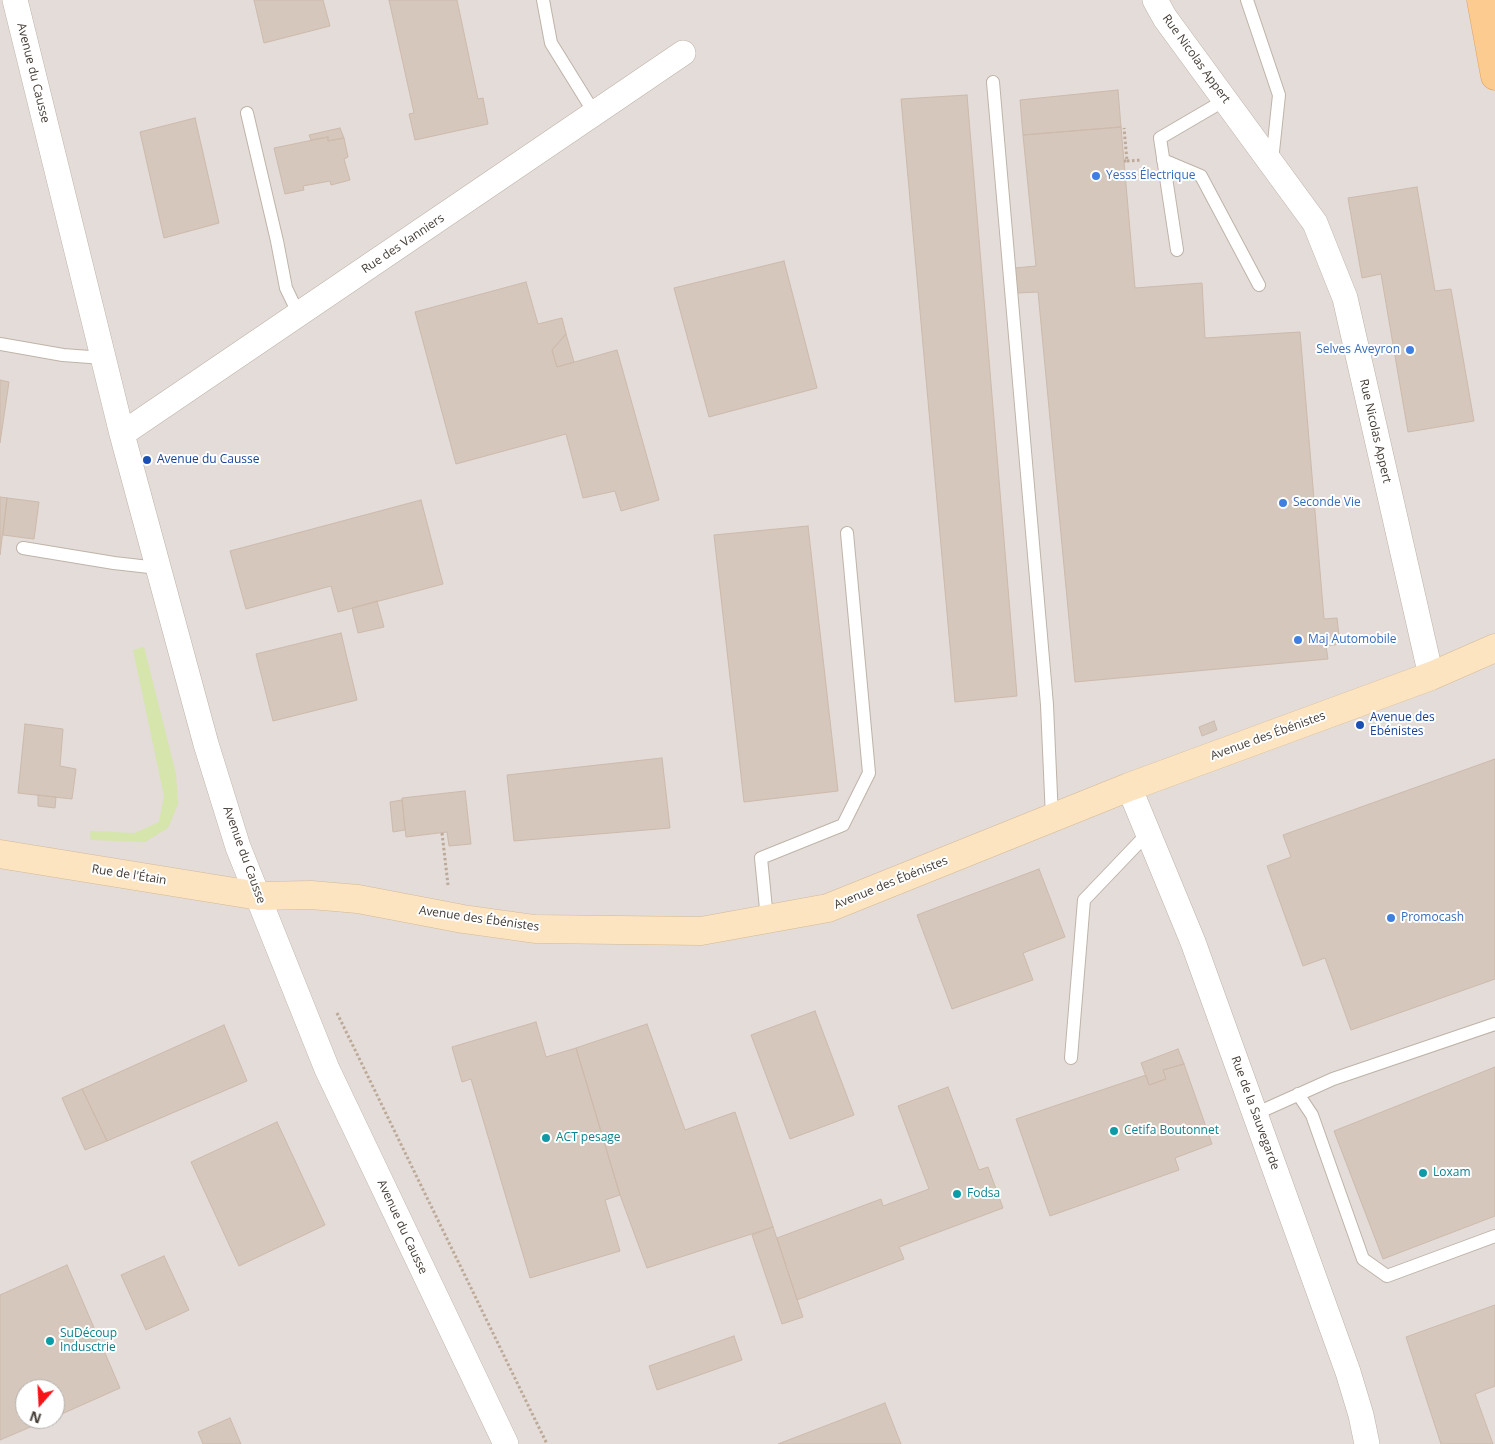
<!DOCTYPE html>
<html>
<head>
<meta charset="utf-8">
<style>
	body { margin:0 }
	#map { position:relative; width:1495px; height:1444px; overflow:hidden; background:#f1eae2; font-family:"Open Sans",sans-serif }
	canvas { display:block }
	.north { position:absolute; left:15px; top:1379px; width:50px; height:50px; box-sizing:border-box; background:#fff; border:1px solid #b3b0ad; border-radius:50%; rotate:199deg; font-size:14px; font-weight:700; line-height:20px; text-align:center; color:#423a33 }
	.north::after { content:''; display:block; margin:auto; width:18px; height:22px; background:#f61418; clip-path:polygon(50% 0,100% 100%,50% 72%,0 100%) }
</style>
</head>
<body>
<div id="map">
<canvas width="1495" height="1444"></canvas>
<div class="north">N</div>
</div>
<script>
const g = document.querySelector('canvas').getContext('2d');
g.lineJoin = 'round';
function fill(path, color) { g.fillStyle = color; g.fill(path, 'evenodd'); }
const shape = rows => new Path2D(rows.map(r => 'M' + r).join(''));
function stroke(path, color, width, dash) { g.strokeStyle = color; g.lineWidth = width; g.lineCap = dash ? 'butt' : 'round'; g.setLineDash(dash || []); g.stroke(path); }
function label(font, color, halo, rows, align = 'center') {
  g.font = font + ' "Open Sans",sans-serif'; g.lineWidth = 4; g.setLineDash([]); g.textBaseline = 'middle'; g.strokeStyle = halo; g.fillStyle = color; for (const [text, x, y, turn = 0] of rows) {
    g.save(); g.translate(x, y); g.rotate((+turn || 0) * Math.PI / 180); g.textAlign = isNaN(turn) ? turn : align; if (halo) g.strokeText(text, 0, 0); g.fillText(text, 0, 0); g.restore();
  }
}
const industrial = shape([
	[0,0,1495,0,1495,1444,0,1444],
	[25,1389,55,1389,55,1419,25,1419]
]);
const green = shape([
	[144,647,176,774,178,804,168,828,145,842,91,840,90,831,135,833,159,822,164,796,133,650]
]);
const building = shape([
	[254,0,323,0,330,26,264,43,254,0],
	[389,0,457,0,478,99,483,98,488,124,415,140,409,114,414,113,389,0],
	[1118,90,1121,127,1023,135,1020,100,1118,90],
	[967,95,1017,696,955,702,901,99,967,95],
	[195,118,219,223,164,238,140,132,195,118],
	[1121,127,1135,288,1202,283,1205,338,1300,332,1324,619,1337,618,1340,644,1326,646,1328,659,1075,682,1038,292,1017,293,1015,268,1036,266,1023,135,1121,127],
	[340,128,344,138,328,141,328,137,311,140,309,135,340,128],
	[328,137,328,141,344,138,348,157,344,159,350,180,331,185,330,181,303,186,304,190,285,194,274,148,328,137],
	[1417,187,1435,291,1451,289,1474,421,1408,432,1381,274,1362,278,1348,198,1417,187],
	[784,261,817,388,709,417,674,288,784,261],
	[526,282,538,324,562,318,566,334,552,350,557,367,617,350,659,500,621,511,615,491,583,498,566,434,456,464,415,312,526,282],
	[566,334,574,362,557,367,552,350,566,334],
	[0,380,9,382,0,443,0,380],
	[0,497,7,498,0,555,0,497],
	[7,498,39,502,34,539,3,535,7,498],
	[421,500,443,584,338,612,331,586,246,609,230,551,421,500],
	[808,526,838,791,744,802,714,535,808,526],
	[377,601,384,627,358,633,352,608,377,601],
	[341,633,357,700,273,721,256,654,341,633],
	[1214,721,1217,730,1202,736,1199,727,1214,721],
	[25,724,63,729,60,766,76,769,72,799,18,793,25,724],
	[662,758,670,828,514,841,507,775,662,758],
	[1495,759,1495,979,1351,1030,1325,958,1303,966,1267,866,1291,857,1283,835,1495,759],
	[465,791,471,844,449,846,447,832,406,837,402,798,465,791],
	[38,795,56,797,55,808,38,806,38,795],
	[402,800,405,830,393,832,390,802,402,800],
	[1039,869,1065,937,1023,953,1033,980,952,1009,917,915,1039,869],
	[815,1011,854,1115,790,1139,751,1035,815,1011],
	[536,1022,546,1057,576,1048,620,1195,605,1200,620,1251,530,1278,471,1079,462,1082,452,1047,536,1022],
	[647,1024,685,1130,735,1112,773,1227,647,1268,620,1195,576,1048,647,1024],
	[224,1025,247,1081,107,1141,82,1089,224,1025],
	[1178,1049,1184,1064,1163,1070,1166,1079,1149,1085,1141,1063,1178,1049],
	[1184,1064,1212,1144,1175,1158,1179,1170,1050,1216,1016,1119,1146,1075,1149,1085,1166,1079,1163,1070,1184,1064],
	[1495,1067,1495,1216,1383,1259,1334,1131,1495,1067],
	[948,1087,979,1170,988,1167,1003,1208,899,1247,904,1259,797,1300,777,1238,881,1199,883,1206,929,1189,898,1106,948,1087],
	[82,1089,107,1141,85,1150,62,1098,82,1089],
	[277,1122,325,1225,239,1266,191,1162,277,1122],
	[773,1227,803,1317,782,1324,752,1235,773,1227],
	[164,1256,189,1310,146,1330,121,1275,164,1256],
	[67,1265,120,1388,55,1417,55,1389,25,1389,25,1419,49,1419,0,1440,0,1295,67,1265],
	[1495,1305,1495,1386,1475,1394,1493,1444,1441,1444,1406,1337,1495,1305],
	[734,1336,742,1360,657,1390,649,1366,734,1336],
	[885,1403,901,1444,778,1444,885,1403],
	[230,1418,241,1444,203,1444,198,1432,230,1418]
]);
const path = shape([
	[1124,161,1127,161,1124,128],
	[1127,161,1142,160],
	[442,833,448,885],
	[337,1013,547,1444]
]);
const lane = shape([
	[543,0,551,43,595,114],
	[1247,0,1279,95,1272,161],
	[993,82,1047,705,1052,818],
	[247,113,277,241,286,288,299,315],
	[1163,160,1201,176,1259,285],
	[1177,250,1160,138,1225,100],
	[0,344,63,355,103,358],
	[23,548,114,563,158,568],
	[767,919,761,858,843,825,869,773,847,533],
	[1071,1058,1084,900,1148,833],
	[1298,1094,1312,1115,1363,1259,1387,1276,1495,1236],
	[1255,1114,1333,1079,1495,1024]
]);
const street = shape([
	[15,0,122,434,206,744,238,847,327,1069,506,1444],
	[1155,0,1165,18,1315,223,1345,298,1431,676],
	[122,434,683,53],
	[1129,787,1193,942,1348,1372,1361,1415,1367,1444]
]);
const secondary = shape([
	[0,854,259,896,311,895,358,899,463,919,535,929,701,931,828,908,1129,787,1431,676,1495,648]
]);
const primary = shape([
	[1481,0,1495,76]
]);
const markers = [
	[1096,176,5,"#3f7fe0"],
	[1410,350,5,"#3f7fe0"],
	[147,460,5,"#1a4fb4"],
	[1283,503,5,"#3f7fe0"],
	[1298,640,5,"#3f7fe0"],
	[1360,725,5,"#1a4fb4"],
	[1391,918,5,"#3f7fe0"],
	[1114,1131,5,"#0f9aa8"],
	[546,1138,5,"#0f9aa8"],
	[1423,1173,5,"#0f9aa8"],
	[957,1194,5,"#0f9aa8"],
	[50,1341,5,"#0f9aa8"]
];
const streetNames = [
	["Rue Nicolas Appert",1196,59,54],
	["Avenue du Causse",33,73,76],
	["Rue des Vanniers",403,244,-34],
	["Rue Nicolas Appert",1375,431,77],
	["Avenue des Ébénistes",1268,736,-20],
	["Avenue du Causse",244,855,70],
	["Rue de l'Étain",129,875,9],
	["Avenue des Ébénistes",891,883,-22],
	["Avenue des Ébénistes",479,919,8],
	["Rue de la Sauvegarde",1255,1113,70],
	["Avenue du Causse",402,1227,65]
];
const shopNames = [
	["Yesss Électrique",1106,176],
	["Selves Aveyron",1400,350,"right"],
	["Seconde Vie",1293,503],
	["Maj Automobile",1308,640],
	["Promocash",1401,918]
];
const transitNames = [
	["Avenue du Causse",157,460],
	["Avenue des",1370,718],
	["Ebénistes",1370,732]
];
const cultureNames = [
	["Cetifa Boutonnet",1124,1131],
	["ACT pesage",556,1138],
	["Loxam",1433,1173],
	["Fodsa",967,1194],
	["SuDécoup",60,1334],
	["Indusctrie",60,1348]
];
fill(industrial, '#e3dcd8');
fill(green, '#d5e5ab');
fill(building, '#d5c7bb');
stroke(building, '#cdbaac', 1);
stroke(lane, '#bfb3a8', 14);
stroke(street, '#bfb3a8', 26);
stroke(secondary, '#d4b994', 29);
stroke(primary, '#e1a561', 29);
stroke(path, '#bda997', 3, [2.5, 2.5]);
stroke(lane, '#fff', 12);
stroke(street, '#fff', 25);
stroke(secondary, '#fde4c0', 28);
stroke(primary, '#fccb90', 28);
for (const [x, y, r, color] of markers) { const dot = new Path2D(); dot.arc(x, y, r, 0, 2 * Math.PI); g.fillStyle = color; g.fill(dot); stroke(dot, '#fff', 2); }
label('12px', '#423a33', '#fff', streetNames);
label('12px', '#366cbe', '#fff', shopNames, 'left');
label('12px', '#164399', '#fff', transitNames, 'left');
label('12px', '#0d838f', '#fff', cultureNames, 'left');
</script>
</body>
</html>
